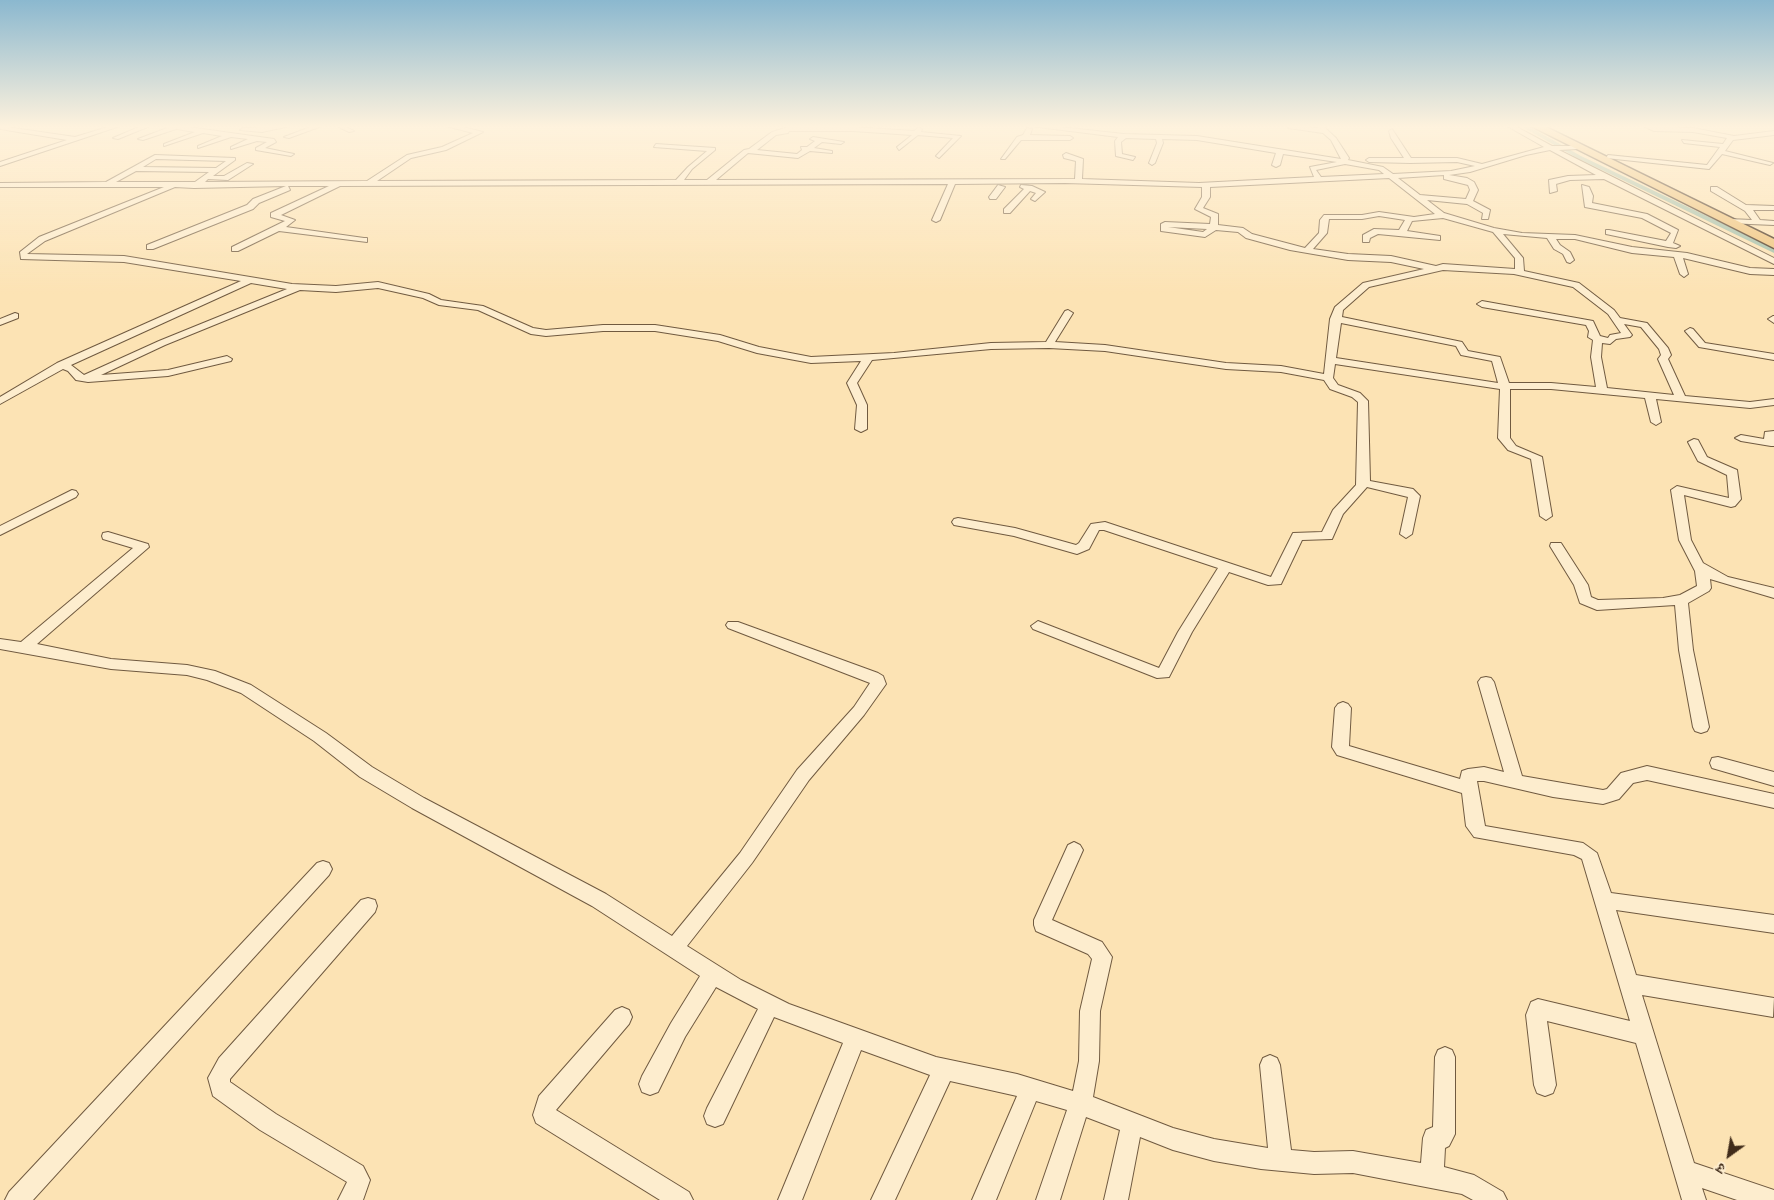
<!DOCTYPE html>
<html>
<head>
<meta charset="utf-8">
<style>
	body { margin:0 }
	#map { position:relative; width:1774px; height:1200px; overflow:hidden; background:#fce3b4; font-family:Alegreya,"Noto Serif Devanagari",serif }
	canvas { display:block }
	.north { position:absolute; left:1704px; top:1130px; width:50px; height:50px; -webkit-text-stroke:4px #fdedce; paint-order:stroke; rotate:212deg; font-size:14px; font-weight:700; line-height:20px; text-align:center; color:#412c1a }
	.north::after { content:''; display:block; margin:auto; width:18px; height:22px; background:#412c1a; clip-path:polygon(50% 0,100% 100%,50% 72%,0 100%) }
</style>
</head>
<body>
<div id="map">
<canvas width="1774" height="1200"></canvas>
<div class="north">उ</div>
</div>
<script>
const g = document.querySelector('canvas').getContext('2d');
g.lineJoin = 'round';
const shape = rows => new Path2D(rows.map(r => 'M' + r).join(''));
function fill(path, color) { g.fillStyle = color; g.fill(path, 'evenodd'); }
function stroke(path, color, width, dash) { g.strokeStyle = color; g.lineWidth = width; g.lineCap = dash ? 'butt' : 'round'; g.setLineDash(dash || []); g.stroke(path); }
const canal = shape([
	[1521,126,1528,126,1581,156,1774,248,1774,253,1577,158,1521,126]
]);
const minor = shape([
	[0,126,75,137,111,126,120,126,0,166,0,162,67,140,0,129,0,126],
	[141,126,150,126,118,139,113,138,141,126],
	[164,126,181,126,274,139,276,142,265,148,294,154,291,156,256,150,256,148,267,142,257,141,231,149,231,147,248,139,231,137,198,148,198,146,222,136,203,133,164,146,164,144,195,132,176,129,143,140,138,139,167,128,164,126],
	[290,126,262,132,240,130,243,128,290,126],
	[313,126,322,126,289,138,284,137,313,126],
	[337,126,345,126,354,131,349,132,337,126],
	[446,126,459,126,483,132,446,150,411,158,377,181,676,180,688,167,707,151,654,147,656,144,715,148,715,150,692,169,684,180,707,180,744,150,749,149,772,132,788,127,853,127,914,131,919,127,922,129,921,132,961,136,939,158,936,156,953,138,918,135,899,150,897,147,912,135,853,131,789,131,788,133,776,135,757,150,797,154,802,150,801,147,807,147,815,141,810,139,813,137,844,142,841,144,822,142,814,148,832,151,832,153,810,151,798,158,748,153,716,180,1075,179,1076,161,1064,158,1063,155,1066,153,1083,159,1082,179,1199,183,1314,177,1310,167,1337,162,1283,154,1280,165,1276,167,1272,165,1276,153,1197,140,1162,139,1163,143,1155,163,1152,165,1149,163,1157,143,1156,139,1126,138,1121,142,1122,154,1135,157,1133,160,1116,156,1115,141,1118,137,1030,126,1051,126,1124,134,1197,136,1341,159,1331,140,1323,133,1288,128,1291,126,1318,128,1316,126,1323,126,1336,138,1349,158,1348,160,1383,167,1393,174,1451,171,1475,166,1457,162,1410,163,1369,162,1366,160,1369,158,1404,158,1391,138,1389,131,1392,129,1411,158,1457,158,1482,164,1544,147,1507,126,1515,126,1552,146,1580,146,1578,149,1559,150,1774,258,1774,264,1604,179,1570,180,1556,184,1557,191,1550,193,1549,180,1568,176,1596,175,1550,150,1526,155,1470,172,1449,175,1467,178,1474,182,1478,190,1473,201,1490,210,1488,219,1482,219,1483,213,1467,204,1427,200,1444,213,1494,228,1522,233,1575,235,1632,247,1687,253,1750,268,1774,269,1774,275,1750,274,1683,258,1688,274,1684,277,1680,274,1674,257,1632,253,1575,239,1556,239,1560,245,1570,252,1574,260,1570,263,1567,262,1563,254,1554,249,1547,238,1503,234,1523,258,1524,271,1579,283,1614,310,1620,318,1647,323,1668,348,1671,355,1668,359,1685,396,1750,402,1774,399,1774,405,1750,408,1656,399,1661,422,1656,425,1651,422,1645,398,1551,389,1510,389,1510,438,1516,446,1542,457,1552,516,1546,520,1540,516,1531,459,1508,450,1498,438,1500,389,1335,364,1333,378,1338,385,1360,393,1368,401,1370,481,1413,489,1420,496,1412,534,1406,538,1400,534,1408,497,1367,487,1343,514,1332,539,1302,540,1281,584,1268,585,1229,572,1192,632,1169,677,1157,678,1033,629,1031,626,1038,621,1043,623,1159,668,1178,632,1218,568,1104,530,1099,530,1089,549,1077,554,1014,536,954,525,952,522,954,519,958,518,1015,528,1076,545,1079,543,1091,524,1105,522,1271,577,1293,533,1322,532,1333,510,1356,485,1358,402,1352,397,1330,389,1324,380,1281,372,1226,369,1105,351,1049,348,991,349,872,360,857,383,867,405,867,429,861,432,855,429,857,405,847,383,861,361,811,363,757,353,718,341,655,331,603,331,546,336,531,334,478,310,439,305,423,298,378,288,336,292,300,290,165,345,101,375,168,370,227,356,232,359,231,361,168,376,88,382,76,380,68,371,63,369,0,404,0,397,57,363,241,281,124,262,21,259,20,252,39,237,164,187,0,187,0,183,106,182,155,155,235,158,235,160,213,176,224,176,247,163,253,164,228,180,208,179,205,182,367,181,407,155,442,147,473,133,446,126],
	[156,159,226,161,216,168,143,167,156,159],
	[1345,164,1379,170,1384,174,1321,177,1316,170,1345,164],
	[136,171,209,172,195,182,116,182,136,171],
	[1444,175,1444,179,1468,185,1470,190,1466,199,1420,195,1398,178,1444,175],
	[1389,178,1435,214,1414,217,1379,212,1362,215,1324,215,1320,220,1319,233,1305,248,1252,234,1243,228,1218,225,1218,214,1203,208,1210,197,1210,187,1389,178],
	[1065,183,1202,187,1202,197,1195,209,1211,217,1210,224,1165,222,1161,224,1161,231,1205,237,1216,230,1238,232,1246,238,1290,250,1348,260,1391,262,1424,269,1363,283,1335,307,1330,319,1324,374,1281,366,1226,363,1105,345,1055,342,1073,313,1068,310,1065,311,1046,342,991,343,894,353,811,357,759,347,720,335,655,325,603,325,546,330,533,328,483,306,441,300,429,294,378,282,336,286,292,284,124,256,27,254,45,241,175,187,194,188,286,186,253,199,247,205,147,245,147,249,153,249,253,209,259,203,290,190,288,186,329,186,271,213,271,217,285,221,232,247,232,251,238,251,279,231,367,242,367,238,364,238,286,227,295,220,281,215,340,186,948,184,932,220,936,222,940,220,955,184,1065,183],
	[1379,216,1405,220,1399,230,1374,229,1363,235,1363,242,1369,242,1370,238,1378,234,1440,240,1440,236,1407,231,1412,221,1443,218,1493,232,1515,258,1515,269,1443,264,1436,266,1391,256,1348,254,1313,249,1327,233,1329,219,1362,219,1379,216],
	[1168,227,1207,229,1203,232,1168,227],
	[1443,270,1514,274,1573,287,1608,314,1621,333,1610,335,1608,338,1600,336,1593,321,1482,301,1477,304,1482,307,1586,325,1589,331,1588,337,1593,340,1591,357,1596,387,1551,383,1509,383,1500,357,1468,351,1462,342,1342,317,1343,310,1369,287,1443,270],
	[251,283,287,289,159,341,84,375,71,365,251,283],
	[1341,323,1456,346,1461,355,1492,361,1498,383,1336,358,1341,323],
	[1624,324,1641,327,1659,349,1661,355,1658,359,1674,395,1607,388,1601,357,1602,343,1610,344,1616,339,1630,337,1632,335,1624,324],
	[1643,126,1693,128,1734,136,1774,131,1774,135,1733,140,1725,151,1773,163,1770,165,1722,154,1709,169,1606,158,1608,155,1707,165,1720,147,1684,143,1682,140,1723,144,1727,138,1693,132,1654,131,1643,126],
	[1027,128,1032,129,1030,135,1070,136,1073,138,1070,140,1021,140,1005,159,1001,159,1017,137,1023,135,1027,128],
	[998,185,1005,187,996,199,990,199,989,197,998,185],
	[1021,185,1032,186,1045,192,1035,201,1031,199,1036,193,1030,191,1010,213,1004,213,1004,209,1024,189,1020,187,1021,185],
	[1582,185,1589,187,1593,196,1592,203,1647,214,1678,230,1673,243,1680,246,1676,248,1668,247,1606,234,1606,230,1609,230,1666,241,1671,233,1642,218,1585,207,1582,185],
	[1711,187,1717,187,1746,205,1774,206,1774,210,1753,210,1760,220,1774,221,1774,225,1726,223,1725,221,1729,219,1752,220,1745,211,1711,191,1711,187],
	[15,313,18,314,18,318,0,325,0,319,15,313],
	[1773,316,1774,316,1774,323,1768,319,1773,316],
	[1690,328,1693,329,1705,343,1774,354,1774,360,1699,347,1685,331,1690,328],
	[1774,431,1774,446,1771,446,1741,441,1735,438,1741,435,1764,439,1765,432,1774,431],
	[1694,439,1698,440,1707,457,1737,470,1741,499,1735,506,1731,507,1684,495,1691,540,1703,563,1728,577,1774,588,1774,598,1710,579,1711,588,1709,591,1688,603,1693,650,1709,727,1707,731,1701,733,1695,731,1693,727,1679,650,1675,605,1597,610,1580,603,1574,585,1550,546,1551,543,1561,543,1588,585,1591,597,1598,600,1663,598,1680,595,1697,586,1695,571,1679,540,1671,490,1677,486,1729,498,1727,475,1698,461,1688,442,1694,439],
	[72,490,76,491,78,494,76,497,0,535,0,526,72,490],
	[108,532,148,544,149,547,37,644,111,659,187,665,215,671,251,685,326,733,372,767,424,798,606,894,672,936,740,853,797,770,854,707,870,683,728,628,726,625,728,622,738,622,878,673,883,676,886,684,864,715,809,780,752,863,687,946,741,980,789,1004,936,1057,1017,1074,1073,1091,1079,1061,1080,1011,1092,959,1088,954,1036,931,1034,925,1034,920,1068,845,1074,842,1080,845,1083,850,1052,920,1102,942,1112,957,1100,1011,1099,1061,1093,1097,1173,1128,1214,1139,1268,1148,1260,1065,1263,1058,1270,1055,1277,1058,1280,1065,1291,1150,1314,1152,1353,1151,1421,1163,1423,1138,1426,1130,1433,1127,1435,1057,1438,1050,1445,1047,1452,1050,1455,1057,1455,1134,1449,1146,1445,1148,1444,1167,1474,1175,1503,1192,1507,1200,1473,1200,1462,1194,1353,1173,1314,1174,1261,1169,1214,1161,1173,1150,1140,1137,1128,1200,1104,1200,1120,1130,1086,1117,1060,1200,1036,1200,1067,1110,1036,1101,996,1200,972,1200,1017,1096,950,1081,895,1200,871,1200,930,1075,861,1050,802,1200,778,1200,843,1043,774,1017,723,1124,715,1127,707,1124,704,1116,707,1108,758,1009,716,987,685,1037,658,1092,650,1095,642,1092,639,1084,642,1076,671,1023,700,976,592,906,412,808,360,777,314,741,241,693,207,680,187,675,111,669,0,649,0,639,21,642,133,548,103,539,102,536,103,533,108,532],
	[1486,677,1491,678,1494,682,1522,776,1603,790,1607,789,1621,773,1647,766,1774,794,1774,808,1647,780,1633,783,1619,799,1603,804,1553,797,1484,781,1477,781,1485,826,1583,843,1597,853,1611,893,1774,915,1774,933,1616,910,1636,975,1774,998,1773,1017,1642,995,1694,1163,1774,1190,1774,1200,1737,1200,1702,1188,1706,1200,1682,1200,1636,1043,1547,1021,1556,1085,1553,1093,1545,1096,1537,1093,1534,1085,1526,1015,1531,1002,1538,999,1630,1021,1582,859,1574,855,1474,837,1466,826,1462,793,1337,755,1332,747,1335,708,1338,704,1343,702,1348,704,1351,708,1349,746,1460,779,1462,771,1468,769,1484,767,1504,772,1478,682,1481,678,1486,677],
	[1718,757,1774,772,1774,786,1712,768,1710,763,1712,758,1718,757],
	[323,861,329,863,332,869,329,875,33,1200,5,1200,9,1192,317,863,323,861],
	[368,898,375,900,377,906,375,912,230,1079,230,1082,276,1114,363,1166,370,1180,363,1200,338,1200,347,1182,260,1130,213,1096,208,1078,219,1058,361,900,368,898],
	[622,1007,629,1010,632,1017,629,1024,556,1110,689,1192,693,1200,660,1200,536,1123,533,1115,539,1096,615,1010,622,1007]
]);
const highway = shape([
	[1531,126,1544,126,1774,239,1774,248,1531,126]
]);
fill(canal, '#a0beaa');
stroke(minor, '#705a40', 2);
stroke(highway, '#412c1a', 3);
fill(minor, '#fdedce');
fill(highway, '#eec27a');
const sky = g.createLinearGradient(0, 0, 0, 294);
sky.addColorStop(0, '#8bb8cf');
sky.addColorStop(0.43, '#fef2dd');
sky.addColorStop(1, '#fef2dd00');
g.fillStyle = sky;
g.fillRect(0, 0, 1774, 294);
</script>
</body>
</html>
